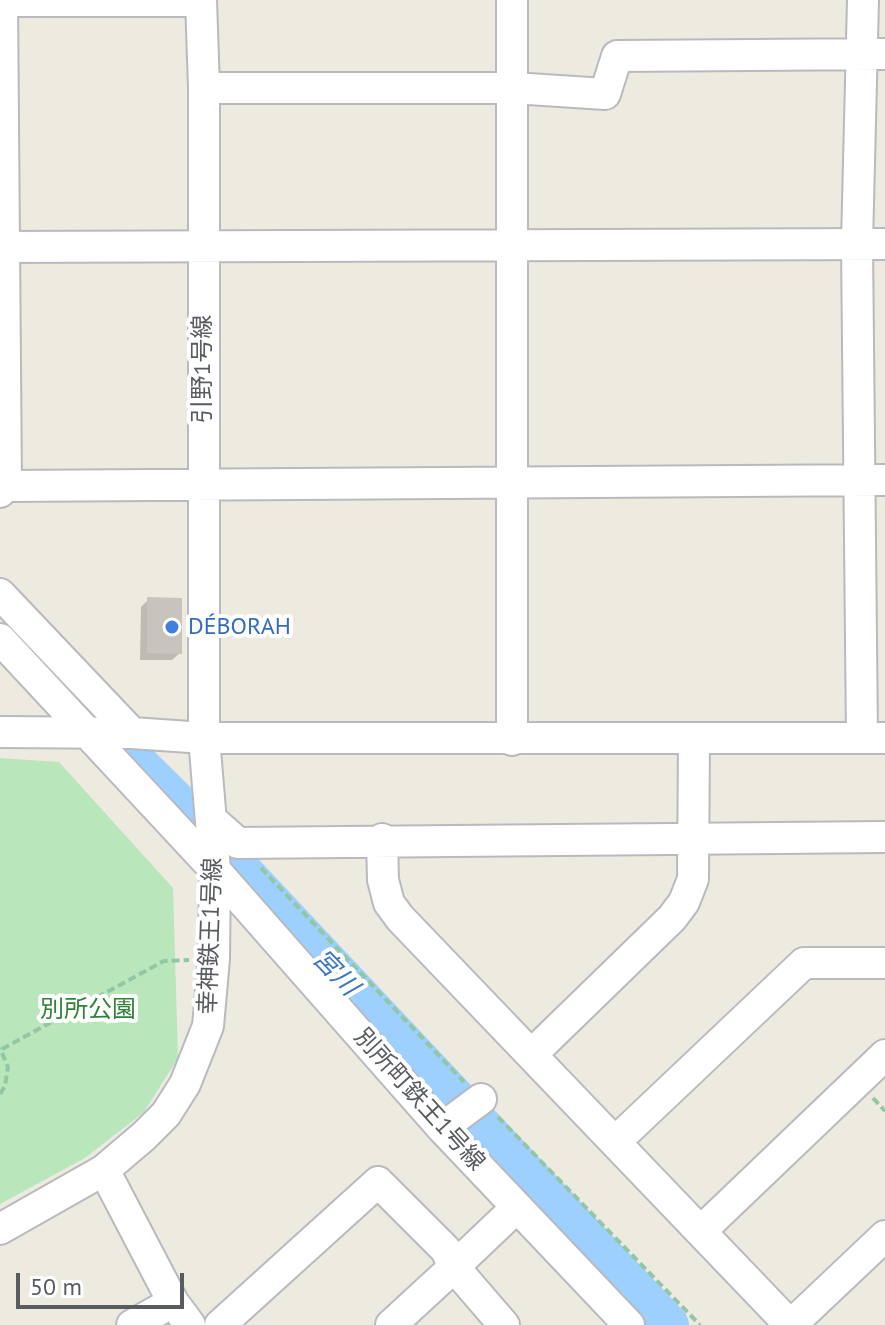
<!DOCTYPE html>
<html>
<head>
<meta charset="utf-8">
<style>
	body { margin:0 }
	#map { position:relative; width:885px; height:1325px; overflow:hidden; background:#edeadf; font-family:"PT Sans",sans-serif }
	canvas { display:block }
	.scale { position:absolute; left:16px; top:1273px; width:168px; height:36px; box-sizing:border-box; border:4px solid #585c61; border-top:0; padding-left:10px; font-size:24px; line-height:28px; white-space:nowrap; color:#585c61; -webkit-text-stroke:6px #fff; paint-order:stroke }
</style>
</head>
<body>
<div id="map">
<canvas width="885" height="1325"></canvas>
<div class="scale">50 m</div>
</div>
<script>
const g = document.querySelector('canvas').getContext('2d');
g.lineJoin = 'round';
function fill(path, color) { g.fillStyle = color; g.fill(path, 'evenodd'); }
const shape = rows => new Path2D(rows.map(r => 'M' + r).join(''));
function stroke(path, color, width, dash) { g.strokeStyle = color; g.lineWidth = width; g.lineCap = dash ? 'butt' : 'round'; g.setLineDash(dash || []); g.stroke(path); }
function label(font, color, halo, rows, align = 'center') {
  g.font = font + ' "PT Sans","Noto Sans JP",sans-serif'; g.lineWidth = 8; g.setLineDash([]); g.textBaseline = 'middle'; g.strokeStyle = halo; g.fillStyle = color; for (const [text, x, y, turn = 0] of rows) {
    g.save(); g.translate(x, y); g.rotate((+turn || 0) * Math.PI / 180); g.textAlign = isNaN(turn) ? turn : align; if (halo) g.strokeText(text, 0, 0); g.fillText(text, 0, 0); g.restore();
  }
}
const green = shape([
	[0,758,59,762,173,888,178,1058,144,1112,85,1158,0,1204]
]);
const shadow = shape([
	[148,600,180,653,172,660,140,660,141,607]
]);
const river = shape([
	[99,725,180,805,669,1325]
]);
const building = shape([
	[147,597,182,598,182,654,147,653]
]);
const path = shape([
	[261,868,464,1082],
	[2,1049,164,961,189,960],
	[0,1094,5,1086,8,1067,0,1048],
	[873,1098,885,1111],
	[498,1117,700,1325]
]);
const minor = shape([
	[2,1,201,1],
	[204,88,513,88,605,94,617,56,885,54],
	[0,247,885,244],
	[6,486,885,480],
	[0,492,6,486,2,0],
	[0,594,132,733],
	[0,639,215,870,442,1128,629,1325],
	[0,732,132,733,204,738,885,738],
	[862,738,857,244,863,0],
	[512,740,512,0],
	[212,820,238,843,885,837],
	[382,839,383,880,389,903,400,918,790,1325],
	[532,1054,672,918,684,902,693,879,694,740],
	[442,1128,481,1099],
	[615,1142,804,963,885,963],
	[104,1170,173,1302,190,1325],
	[0,1229,104,1170,144,1136,166,1114,185,1084,208,1026,214,959,215,870,204,738,204,88,201,0],
	[701,1231,885,1055],
	[132,1325,173,1302],
	[220,1325,378,1182,446,1250,454,1267,517,1207],
	[391,1325,454,1267,504,1325],
	[791,1325,885,1236]
]);
const markers = [
	[172,627,8,"#3f7fe0"]
];
const streetNames = [
	["引野1号線",203,369,-90],
	["幸神鉄王1号線",211,936,-88],
	["別所町鉄王1号線",419,1100,48]
];
const shopNames = [
	["DÉBORAH",188,627]
];
const parkNames = [
	["別所公園",88,1010]
];
const waterNames = [
	["宮川",335,973,46]
];
fill(green, '#bae6bc');
fill(shadow, '#0003');
stroke(river, '#9dcfff', 40);
fill(building, '#c7c4bd');
stroke(minor, '#b8babf', 34);
stroke(path, '#92c7a4', 4, [8, 4]);
stroke(minor, '#fff', 30);
for (const [x, y, r, color] of markers) { const dot = new Path2D(); dot.arc(x, y, r, 0, 2 * Math.PI); g.fillStyle = color; g.fill(dot); stroke(dot, '#fff', 3); }
label('24px', '#585c61', '#fff', streetNames);
label('24px', '#366cbe', '#fff', shopNames, 'left');
label('24px', '#2f8238', '#fff', parkNames);
label('italic 26px', '#3b77c7', '#fff', waterNames);
</script>
</body>
</html>
